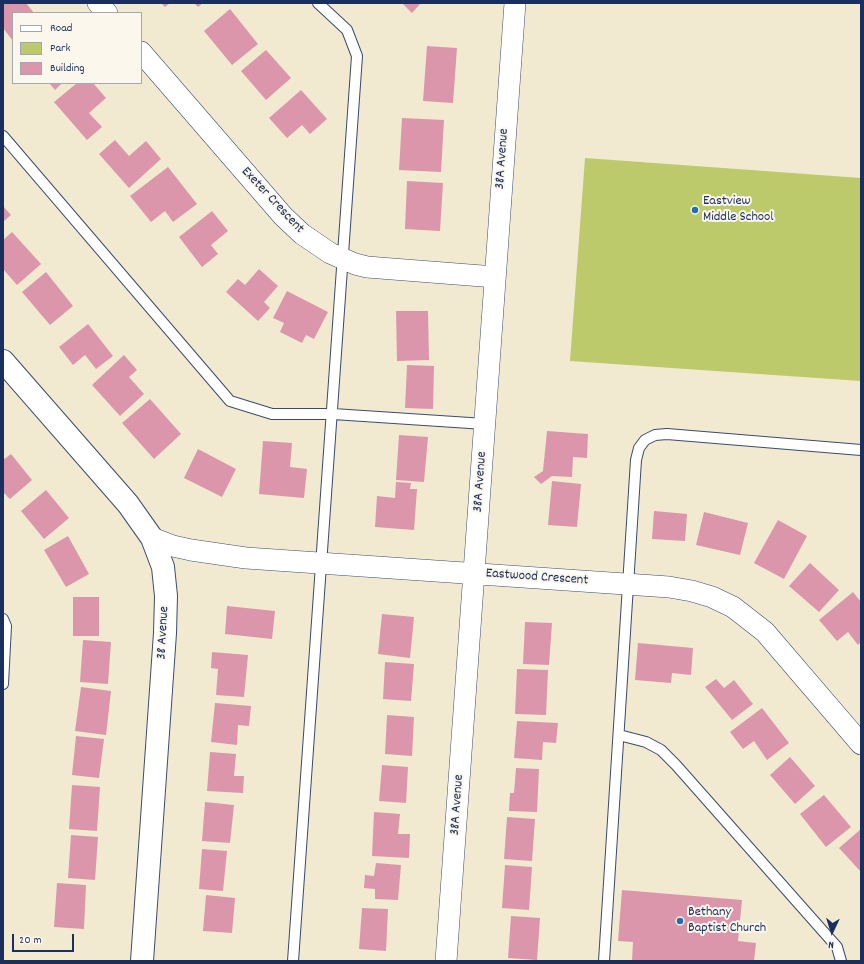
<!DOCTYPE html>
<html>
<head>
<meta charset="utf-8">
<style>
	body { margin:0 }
	#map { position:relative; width:864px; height:964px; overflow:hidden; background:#f1ead1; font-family:Dekko,sans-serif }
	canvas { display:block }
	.frame { position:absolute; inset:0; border:4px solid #1b2f5e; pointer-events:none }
	.legend { position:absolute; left:12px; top:12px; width:130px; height:72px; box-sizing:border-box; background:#fbf7ec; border:1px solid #a1a7b3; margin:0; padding:5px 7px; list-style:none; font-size:12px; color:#1b2f5e }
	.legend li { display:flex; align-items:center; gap:8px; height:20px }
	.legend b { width:20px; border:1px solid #a1a7b3 }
	.north { position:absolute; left:812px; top:912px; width:40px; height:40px; -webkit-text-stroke:3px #fbf7ec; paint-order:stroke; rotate:184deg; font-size:11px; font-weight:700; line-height:16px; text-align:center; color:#1b2f5e }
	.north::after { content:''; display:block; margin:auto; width:14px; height:18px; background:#1b2f5e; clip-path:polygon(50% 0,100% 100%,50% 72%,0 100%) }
	.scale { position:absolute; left:12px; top:934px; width:62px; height:18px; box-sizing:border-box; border:2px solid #1b2f5e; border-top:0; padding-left:5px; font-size:12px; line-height:14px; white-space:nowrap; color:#1b2f5e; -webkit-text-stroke:3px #fbf7ec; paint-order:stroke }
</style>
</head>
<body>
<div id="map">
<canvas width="864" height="964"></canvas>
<div class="frame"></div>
<ul class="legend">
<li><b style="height:5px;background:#fff"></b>Road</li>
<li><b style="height:11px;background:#bcca6c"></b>Park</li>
<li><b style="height:11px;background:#dc96ac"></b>Building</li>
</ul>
<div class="north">N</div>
<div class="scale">20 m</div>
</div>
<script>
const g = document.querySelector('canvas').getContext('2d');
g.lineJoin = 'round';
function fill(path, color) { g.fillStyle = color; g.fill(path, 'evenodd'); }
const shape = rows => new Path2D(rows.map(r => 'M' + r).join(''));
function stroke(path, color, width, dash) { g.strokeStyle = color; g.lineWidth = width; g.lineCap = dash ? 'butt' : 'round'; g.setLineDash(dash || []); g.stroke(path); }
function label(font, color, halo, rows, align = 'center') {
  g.font = font + ' Dekko,sans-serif'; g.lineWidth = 4; g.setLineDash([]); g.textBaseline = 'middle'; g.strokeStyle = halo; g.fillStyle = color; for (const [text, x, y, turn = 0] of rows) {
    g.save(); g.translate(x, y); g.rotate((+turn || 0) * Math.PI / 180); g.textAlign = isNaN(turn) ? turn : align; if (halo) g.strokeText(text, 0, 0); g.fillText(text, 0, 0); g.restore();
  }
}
const green = shape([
	[585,158,861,178,861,381,570,361]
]);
const building = shape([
	[3,3,26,3,34,13,13,13,13,41,3,28],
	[161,3,170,3,165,7],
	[194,3,203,3,198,7],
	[402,3,421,3,412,13],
	[230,9,258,44,232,65,204,31],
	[427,46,457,48,453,103,423,101],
	[266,50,291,78,266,100,241,71],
	[49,83,62,83,55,90],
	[77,83,93,83,106,98,89,113,102,127,87,140,54,102],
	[301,90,327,119,310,134,302,125,287,138,269,118],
	[402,118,444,120,441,172,399,170],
	[115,140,129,156,146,141,161,159,129,188,99,154],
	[168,167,197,204,173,222,165,211,151,222,130,196],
	[407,181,443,183,440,231,405,229],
	[3,206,11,215,3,222],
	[212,211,228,231,211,245,218,254,202,267,179,237],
	[12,232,41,264,17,285,3,269,3,240],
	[259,269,278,286,264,302,270,308,258,321,226,292,238,279,245,285],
	[46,272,73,306,50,325,22,292],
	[287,291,328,312,314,339,306,335,302,343,280,332,284,323,273,318],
	[396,311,428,311,429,360,397,361],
	[88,324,113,356,96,369,85,355,73,365,59,347],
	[124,355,137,370,129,377,144,394,120,416,92,385],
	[407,365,434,366,433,409,405,408],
	[150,399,181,434,154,459,122,423],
	[547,431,588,434,587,458,573,457,572,477,552,476,541,484,534,477,543,471],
	[399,435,428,437,424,482,396,480],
	[263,441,292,443,290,467,307,469,304,498,259,494],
	[198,449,236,469,222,497,184,478],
	[11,454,32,480,10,499,3,492,3,460],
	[552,481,581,484,577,527,548,525],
	[396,482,411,483,410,489,417,489,414,530,375,527,377,496,395,498],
	[46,490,69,518,44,539,21,511],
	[654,511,687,514,685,541,652,539],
	[704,512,748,523,740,555,696,545],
	[778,520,807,536,784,579,754,563],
	[68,536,89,574,66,587,44,550],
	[810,563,839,590,819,612,789,586],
	[853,592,861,602,861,642,858,645,848,632,837,641,819,620],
	[73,597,99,597,99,636,73,636],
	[227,606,275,611,272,639,225,634],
	[382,614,414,617,410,658,378,654],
	[525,622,552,623,549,665,523,664],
	[83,640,111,642,108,684,80,682],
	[638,643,693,648,691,675,672,673,671,683,635,680],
	[212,652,248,655,244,697,216,695,218,669,211,668],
	[385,662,414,664,411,701,383,699],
	[517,669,548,670,546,715,515,714],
	[716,679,724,688,734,680,753,704,732,720,705,687],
	[81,687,111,691,106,735,75,731],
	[215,703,251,706,249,726,238,725,237,745,211,742],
	[762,708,789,743,767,760,754,741,743,749,730,732],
	[387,715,414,717,412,756,385,754],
	[517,721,558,723,556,743,543,742,542,760,514,758],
	[76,736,104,739,99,778,72,775],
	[210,752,236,754,234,776,244,776,243,793,207,791],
	[790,757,815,786,795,804,770,775],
	[382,765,408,767,406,803,379,801],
	[516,768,539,769,537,812,509,811,510,793,514,793],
	[72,785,100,787,97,831,69,829],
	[824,795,851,827,826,847,800,814],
	[205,802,234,805,230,843,202,841],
	[374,812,400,814,398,834,410,834,409,858,372,856],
	[507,817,535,819,532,861,504,859],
	[861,829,861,872,839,848],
	[71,835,98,837,95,880,68,878],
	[202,849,227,851,223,891,199,889],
	[376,863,401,865,398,900,375,899,375,889,364,888,365,875,374,876],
	[505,865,532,867,529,910,502,908],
	[57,883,86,885,84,929,54,927],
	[622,890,742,900,738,941,756,943,754,961,632,961,633,942,618,941],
	[206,895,235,898,232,933,203,931],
	[362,908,388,909,386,951,359,949],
	[511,916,540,918,537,960,508,958]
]);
const lane = shape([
	[3,136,230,401,272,414,333,414,485,424],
	[3,619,6,626,3,684],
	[619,735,646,742,661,750,676,765,837,947,841,961],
	[293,961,357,56,347,30,318,3],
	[604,961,636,460,639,448,645,440,655,435,667,434,861,450]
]);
const street = shape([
	[98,3,107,13],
	[141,52,283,216,302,234,330,253,355,264,367,267,495,277],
	[152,538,173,546,191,550,246,558,669,587,692,591,712,597,733,607,765,632,861,744],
	[446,961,515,3]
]);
const secondary = shape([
	[3,361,128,504,152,538,163,567,166,596,165,633,142,961]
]);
const markers = [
	[695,210,4,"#1f6fb2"],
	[680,921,4,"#1f6fb2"]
];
const streetNames = [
	["38A Avenue",503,159,-86],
	["Exeter Crescent",272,201,47],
	["38A Avenue",481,482,-86],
	["Eastwood Crescent",537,578,4],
	["38 Avenue",164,633,-87],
	["38A Avenue",458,805,-86]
];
const poiNames = [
	["Eastview",703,202],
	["Middle School",703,218],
	["Bethany",688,913],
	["Baptist Church",688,929]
];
fill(green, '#bcca6c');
fill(building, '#dc96ac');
stroke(lane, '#3b4b6f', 12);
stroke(street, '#3b4b6f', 22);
stroke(secondary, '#3b4b6f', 24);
stroke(lane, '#fff', 10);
stroke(street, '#fff', 21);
stroke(secondary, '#fff', 22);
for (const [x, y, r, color] of markers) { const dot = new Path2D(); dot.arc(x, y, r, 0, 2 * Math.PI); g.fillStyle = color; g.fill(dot); stroke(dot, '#fbf7ec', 1.5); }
label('14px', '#1b2f5e', '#fbf7ec', streetNames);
label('14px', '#1b2f5e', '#fbf7ec', poiNames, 'left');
</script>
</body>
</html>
